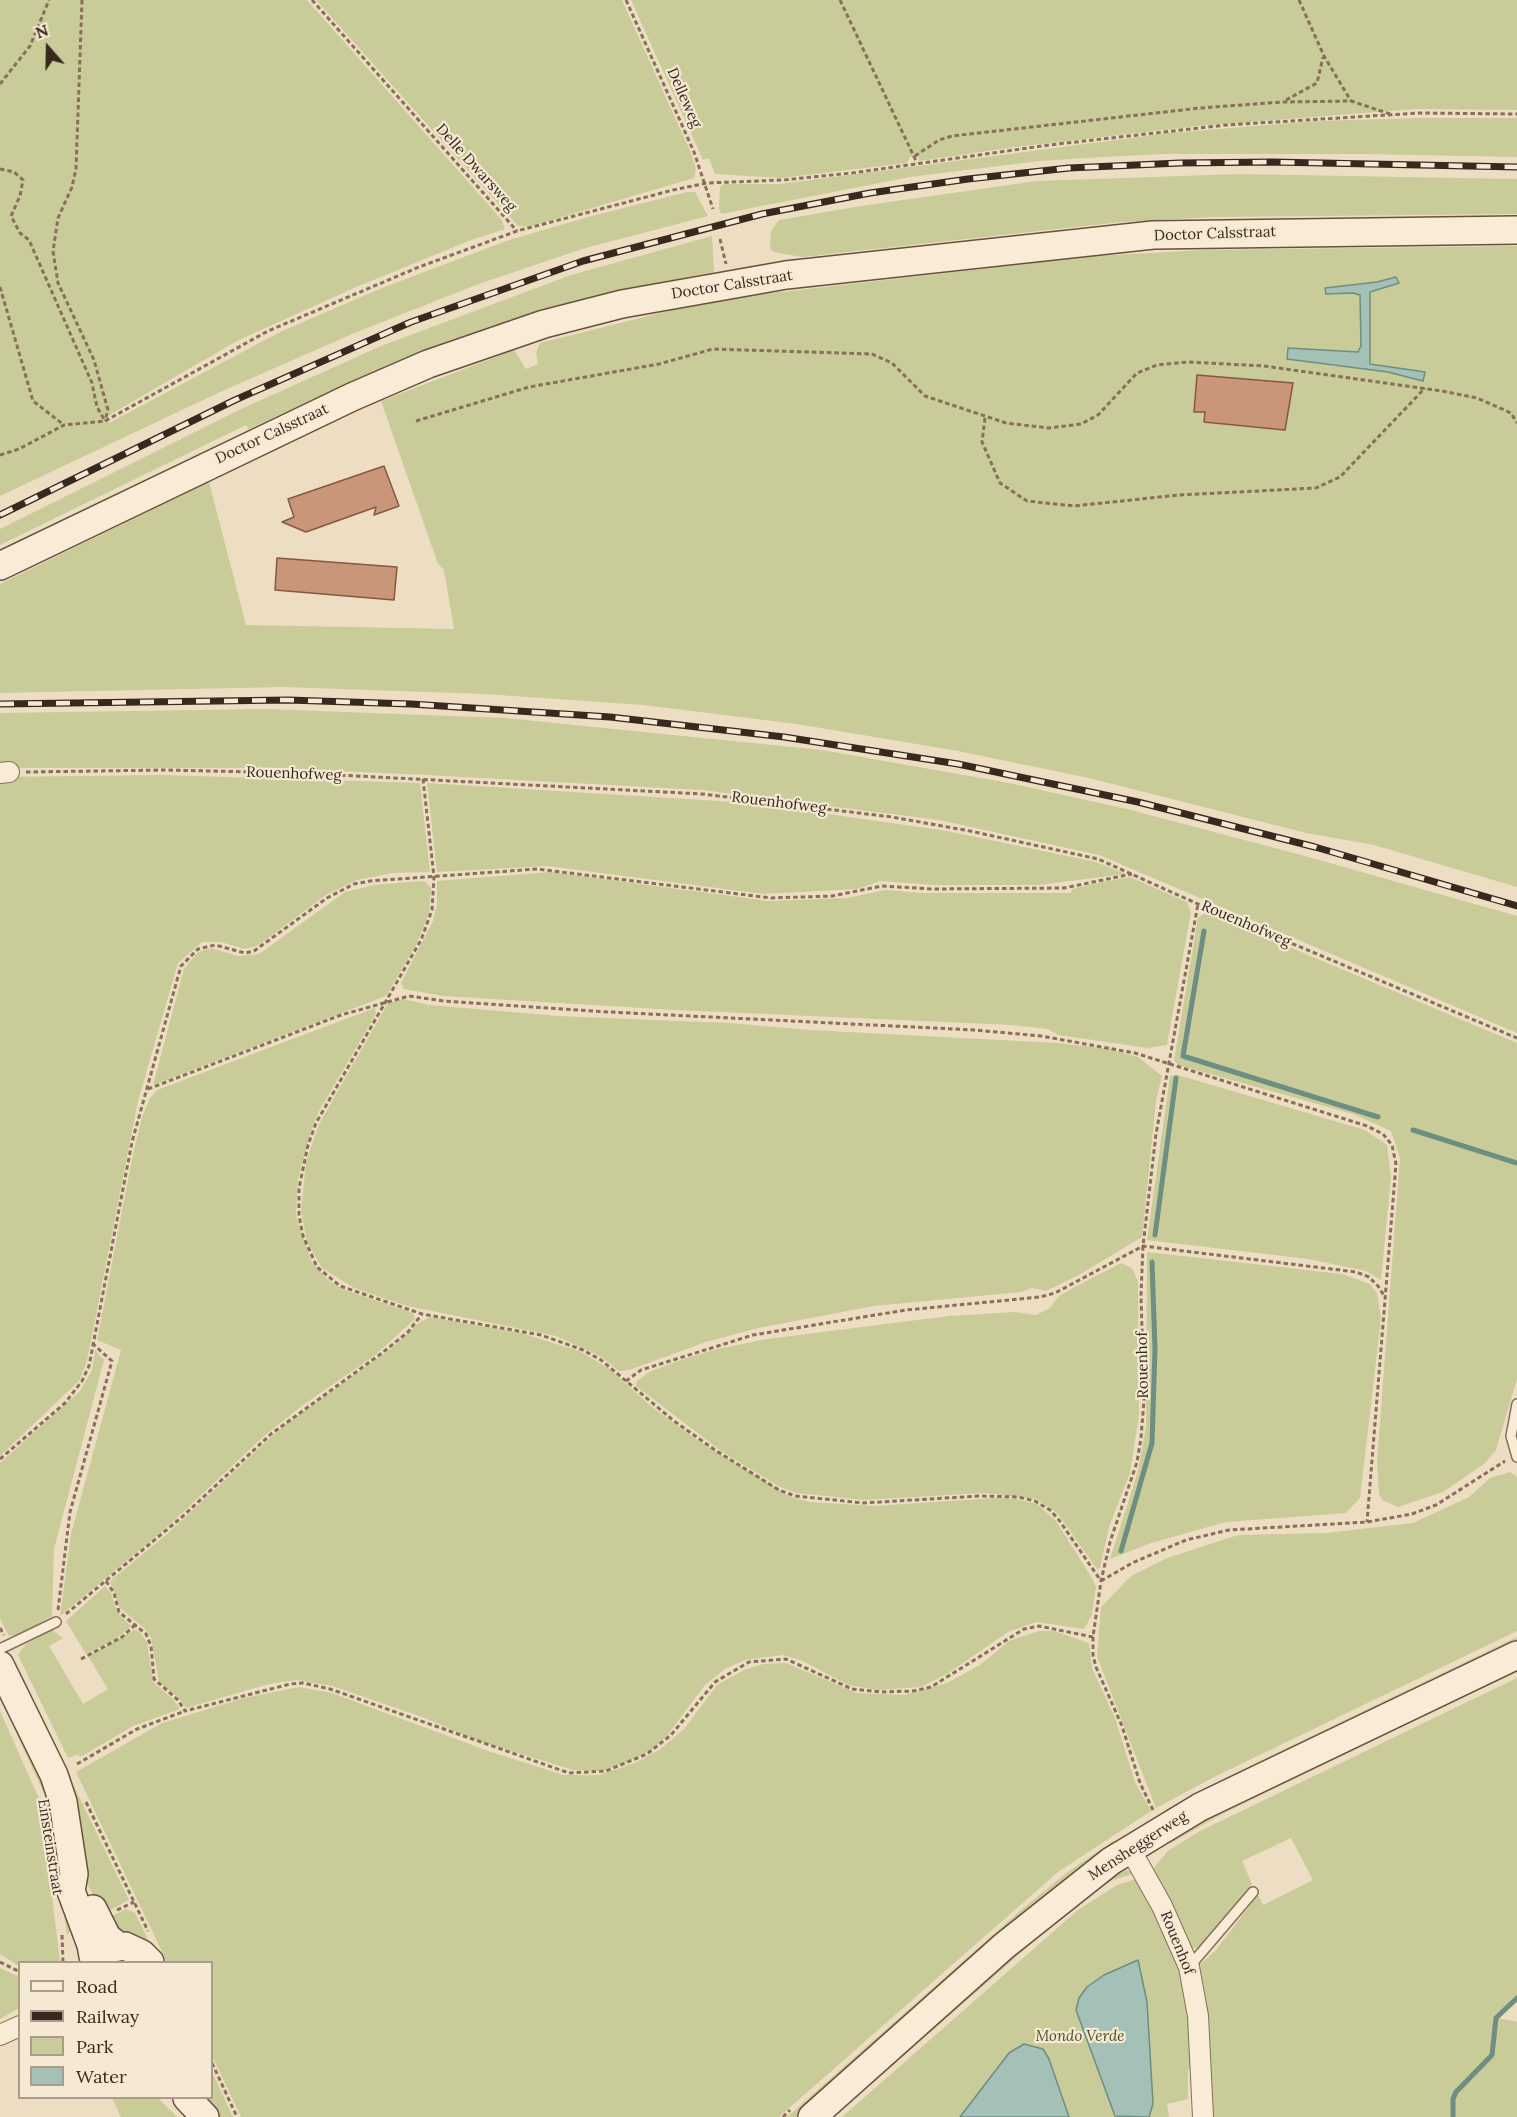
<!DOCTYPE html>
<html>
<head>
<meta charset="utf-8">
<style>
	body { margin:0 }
	#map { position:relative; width:1517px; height:2117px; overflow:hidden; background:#eddec3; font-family:Lora,serif }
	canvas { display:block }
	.legend { position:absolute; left:18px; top:1961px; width:195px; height:138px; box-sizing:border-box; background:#f5e9d3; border:2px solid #a99c8b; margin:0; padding:8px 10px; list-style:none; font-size:18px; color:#37291e }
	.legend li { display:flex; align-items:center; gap:12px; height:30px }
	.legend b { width:30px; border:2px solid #a99c8b }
	.north { position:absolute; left:18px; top:18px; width:60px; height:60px; -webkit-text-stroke:4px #f5e9d3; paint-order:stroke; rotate:340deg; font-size:16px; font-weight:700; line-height:24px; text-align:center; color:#37291e }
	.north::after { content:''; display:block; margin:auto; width:21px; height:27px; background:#37291e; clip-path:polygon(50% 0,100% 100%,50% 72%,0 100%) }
</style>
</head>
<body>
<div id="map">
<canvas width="1517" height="2117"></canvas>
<ul class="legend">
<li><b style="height:8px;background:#f8ecd6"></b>Road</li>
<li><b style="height:8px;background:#37291e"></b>Railway</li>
<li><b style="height:16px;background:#c9cb98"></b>Park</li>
<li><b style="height:16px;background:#a5c0b6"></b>Water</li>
</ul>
<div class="north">N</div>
</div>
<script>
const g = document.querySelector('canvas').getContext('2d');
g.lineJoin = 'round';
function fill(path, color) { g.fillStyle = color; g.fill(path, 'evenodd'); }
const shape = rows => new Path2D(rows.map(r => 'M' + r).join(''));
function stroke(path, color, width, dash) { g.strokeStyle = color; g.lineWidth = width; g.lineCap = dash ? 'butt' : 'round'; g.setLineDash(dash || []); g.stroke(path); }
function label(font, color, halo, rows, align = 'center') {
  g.font = font + ' Lora,serif'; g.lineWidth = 4.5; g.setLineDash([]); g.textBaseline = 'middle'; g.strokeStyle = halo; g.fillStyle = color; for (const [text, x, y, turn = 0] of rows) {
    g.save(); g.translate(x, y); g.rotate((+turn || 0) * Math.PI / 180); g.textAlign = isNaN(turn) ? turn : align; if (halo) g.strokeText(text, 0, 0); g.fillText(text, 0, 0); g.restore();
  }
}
const green = shape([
	[0,0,307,0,501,219,505,229,471,240,354,288,237,341,106,417,109,423,280,332,382,288,506,241,588,217,687,192,695,192,708,216,582,249,476,285,352,334,218,393,0,496],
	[316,0,622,0,691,153,696,169,694,178,528,227,518,226],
	[631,0,1517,0,1517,110,1416,109,1198,126,1015,147,919,161,918,156,910,157,907,163,781,178,715,174,709,158,703,160],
	[1421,118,1517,118,1517,157,1364,154,1163,154,1102,157,1040,161,910,177,721,214,719,208,720,187,724,184,780,184,1169,133,1316,121],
	[1239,174,1517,179,1517,214,1214,217,1121,222,802,257,773,252,770,248,771,231,779,220,861,206,1037,181],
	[712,236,714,272,603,294,451,340,354,380,249,429,246,425,0,545,0,529,239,410,381,346,571,275],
	[1517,246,1517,887,1374,845,1306,833,1089,778,958,751,797,724,643,705,484,694,284,687,0,693,0,584,209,482,246,625,454,629,444,570,438,564,381,401,514,350,526,369,538,364,536,353,540,343,672,310,755,295,1095,256,1205,250],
	[266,709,505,718,822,750,1009,783,1127,809,1305,856,1517,916,1517,1033,1099,855,939,820,702,790,426,775,271,768,0,768,0,713],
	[162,775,420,783,430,872,393,873,357,880,326,895,257,946,244,949,221,942,202,942,178,963,138,1101,87,1361,79,1381,0,1456,0,777],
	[427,783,752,803,947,831,1096,862,1126,874,1038,885,934,885,881,881,857,889,763,894,547,866,437,872],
	[550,872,769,901,847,898,885,890,923,893,1071,893,1072,889,1093,884,1130,877,1187,902,1191,912,1167,1045,1148,1048,1058,1035,1048,1029,1011,1025,675,1010,443,996,404,989,401,983,433,921,437,905,437,881],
	[420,881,426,882,431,888,429,914,416,945,386,996,153,1085,184,969,198,952,211,948,238,956,259,954,345,892,374,885],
	[1206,912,1517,1043,1517,1379,1496,1450,1484,1464,1443,1492,1398,1507,1382,1500,1379,1494,1377,1462,1400,1158,1391,1131,1353,1114,1178,1065,1174,1060,1198,918],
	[403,999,429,1005,558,1016,729,1023,810,1030,1058,1043,1110,1049,1138,1057,1162,1076,1156,1101,1142,1237,1079,1275,1046,1291,1032,1288,1021,1292,874,1306,758,1328,706,1342,629,1370,619,1371,600,1356,556,1336,407,1306,354,1288,322,1268,307,1242,301,1212,306,1162,319,1124,388,1003],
	[375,1008,376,1014,319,1111,311,1131,298,1179,296,1215,311,1261,328,1280,342,1289,413,1313,415,1319,374,1356,303,1405,264,1436,165,1529,60,1616,71,1534,121,1350,97,1340,133,1154,142,1117,150,1098,157,1090],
	[1178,1075,1365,1130,1387,1145,1391,1177,1381,1280,1366,1271,1308,1259,1147,1240,1170,1076],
	[1147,1252,1342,1274,1370,1284,1377,1293,1381,1317,1376,1362,1360,1498,1346,1513,1226,1522,1151,1543,1110,1559,1138,1471,1146,1426],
	[1121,1263,1132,1268,1138,1281,1139,1415,1130,1473,1109,1527,1100,1568,1097,1569,1057,1513,1037,1499,985,1493,864,1500,797,1493,780,1487,721,1451,636,1386,637,1381,649,1372,675,1362,713,1350,767,1339,949,1316,1015,1312,1036,1315,1050,1308,1058,1297,1071,1289],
	[430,1317,521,1333,579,1351,608,1368,652,1407,700,1442,791,1497,811,1502,873,1506,996,1498,1016,1499,1037,1504,1056,1521,1092,1578,1096,1587,1092,1615,1084,1629,1036,1622,1008,1632,947,1674,921,1687,878,1690,848,1685,803,1661,783,1655,745,1660,725,1669,705,1685,666,1737,651,1750,625,1763,602,1771,573,1770,476,1740,425,1718,332,1686,297,1680,269,1684,186,1708,180,1699,159,1682,151,1638,144,1628,120,1608,110,1581,167,1534,282,1427,393,1347,420,1322],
	[95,1350,104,1360,54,1549,52,1616,21,1634,9,1636,0,1619,0,1463,80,1391,92,1370],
	[1510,1472,1517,1477,1517,1631,1214,1777,1156,1808,1097,1657,1101,1607,1131,1576,1167,1558,1238,1535,1326,1533,1413,1523,1469,1497,1490,1478],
	[105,1586,111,1593,117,1612,131,1626,117,1638,86,1654,66,1621],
	[51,1629,63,1638,49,1646,83,1704,108,1689,88,1656,134,1630,139,1631,147,1642,153,1682,173,1699,180,1709,133,1726,84,1755,80,1757,78,1754,68,1758,18,1655,25,1645],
	[1039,1631,1054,1631,1089,1643,1092,1668,1115,1718,1135,1782,1151,1811,1058,1872,779,2117,241,2117,212,2056,212,1962,167,1962,76,1772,162,1723,244,1698,299,1687,332,1693,491,1752,564,1775,599,1775,635,1763,659,1750,684,1729,717,1685,744,1670,763,1664,786,1663,857,1693,904,1695,947,1683,980,1665,1009,1641],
	[1517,1637,1517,1643,1172,1813,1165,1810,1231,1775],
	[1517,1665,1517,1671,1222,1814,1171,1843,1168,1837],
	[1517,1678,1517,1998,1497,2018,1517,2022,1517,2117,1211,2117,1206,1999,1198,1966,1216,1950,1258,1895,1263,1905,1313,1880,1291,1838,1242,1861,1252,1884,1203,1946,1186,1950,1152,1870,1168,1851,1200,1831],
	[0,1689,47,1790,75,1925,67,1935,48,1802,0,1698],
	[0,1711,41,1803,60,1962,20,1962,19,1966,0,1954],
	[71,1780,129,1900,103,1914,88,1885,83,1866,70,1791],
	[1113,1841,1118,1845,920,2007,796,2117,787,2117,1021,1910,1069,1871],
	[1126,1870,1136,1873,1113,1880,1081,1900,834,2117,825,2117,1001,1961,1113,1871],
	[1139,1878,1178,1952,1196,2059,1188,2071,1188,2099,1167,2104,1169,2117,842,2117,1078,1910,1117,1885],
	[126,1909,135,1913,159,1962,106,1919],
	[0,1968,20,1977,19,2008,0,2019],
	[212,2072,233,2117,219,2117,201,2098,212,2098],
	[112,2098,158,2098,177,2117,121,2117]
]);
const water = shape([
	[1396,277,1399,283,1370,292,1370,364,1425,372,1423,381,1388,372,1287,359,1288,348,1358,352,1361,346,1360,295,1353,293,1326,294,1325,288,1377,282,1396,277],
	[1138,1960,1147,2002,1153,2104,1149,2117,1115,2116,1076,2010,1079,1998,1087,1987,1104,1975,1138,1960],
	[1024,2044,1043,2049,1049,2059,1069,2117,960,2117,1009,2053,1024,2044]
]);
const stream = shape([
	[1204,931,1183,1056,1378,1117],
	[1413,1130,1517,1163],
	[1155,1235,1176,1078],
	[1121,1551,1152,1443,1155,1349,1152,1262],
	[1453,2117,1453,2099,1456,2092,1492,2055,1496,2018,1517,1998]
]);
const building = shape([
	[1197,375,1293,383,1285,430,1204,422,1205,412,1194,412,1197,375],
	[384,466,399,506,374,515,376,507,306,532,282,522,294,517,288,499,384,466],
	[277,558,397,567,394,600,275,590,277,558]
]);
const path = shape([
	[82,0,76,169,72,187,58,218,53,251,58,283,94,360,108,410,105,421],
	[312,0,517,231],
	[626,0,694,152,713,209],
	[840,0,917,163],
	[1299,0,1324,56,1351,101],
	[0,84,30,46,49,0],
	[1286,100,1317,83,1323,57],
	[915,156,939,140,952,136,1200,108,1282,102,1351,101,1390,114],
	[0,169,14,172,23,180,20,196,11,216,20,233,29,240,92,383,97,407,105,421],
	[720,239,726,264],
	[0,287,33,401,64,425],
	[985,418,982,442,1000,483,1027,501,1074,506,1179,495,1316,488,1340,477,1425,388],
	[416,421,529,387,659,364,713,349,872,354,892,363,925,396,1006,423,1049,428,1081,424,1098,415,1137,373,1157,365,1188,362,1264,366,1442,391,1477,398,1511,413,1517,423],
	[0,455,19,449,64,425,105,421,268,331,419,267,517,231,673,190,707,183,783,180,852,173,1049,145,1226,125,1419,113,1517,114],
	[26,772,166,770,299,773,702,794,892,817,970,831,1098,859,1198,904,1517,1038],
	[423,779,434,877,432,910,421,940,316,1123,308,1145,299,1188,299,1215,303,1236,317,1267,340,1286,422,1314,541,1335,583,1350,601,1360,674,1421,715,1450,779,1490,795,1496,863,1503,980,1496,1018,1497,1035,1501,1050,1510,1059,1520,1101,1581],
	[148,1089,341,1015,409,996,444,1001,609,1012,974,1030,1041,1036,1135,1053,1367,1126,1383,1134,1392,1145,1396,1164,1367,1522],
	[626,1381,641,1370,753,1335,906,1310,1040,1297,1055,1293,1143,1246,1356,1272,1369,1277,1378,1286,1385,1297],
	[0,1459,65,1403,82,1381,89,1366,132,1142,181,966,198,949,215,945,245,953,254,951,327,898,354,884,370,881,537,869,771,898,832,896,882,886,932,889,1064,888,1132,874],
	[106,1581,114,1593,119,1612,146,1634,151,1646,154,1679,178,1700,185,1711,290,1684,303,1683,330,1689,569,1773,606,1771,647,1754,671,1735,715,1682,749,1662,786,1659,852,1689,881,1692,913,1691,931,1687,1024,1629,1039,1626,1093,1637],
	[1101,1581,1132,1563,1186,1540,1229,1530,1367,1522,1412,1514,1436,1505,1505,1461],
	[58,1610,70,1512,112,1361,93,1344],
	[66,1614,182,1517,271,1434,382,1353,408,1332,422,1314],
	[0,1628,4,1635],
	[81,1659,122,1637,136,1624],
	[77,1764,137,1729,185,1711],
	[86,1802,148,1931],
	[1153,1810,1140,1783,1122,1726,1096,1667,1093,1655,1093,1637,1101,1581,1110,1542,1137,1462,1141,1438,1144,1400,1141,1295,1143,1246,1156,1134,1198,904],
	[117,1910,134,1902],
	[62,1935,63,1962],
	[0,1962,20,1972],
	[212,2063,237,2117],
	[783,2117,790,2110]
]);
const lane = shape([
	[1517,1404,1511,1436,1517,1457],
	[0,1649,56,1622],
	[1189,1967,1253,1892]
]);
const street = shape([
	[0,773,9,772],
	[1130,1849,1162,1906,1189,1967,1198,2016,1203,2117],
	[0,2035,20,2026]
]);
const secondary = shape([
	[0,566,352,397,428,364,544,324,622,304,786,275,1153,235,1517,230],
	[0,1665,54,1775,63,1802,74,1874,71,1891,91,1945,93,1956],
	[93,1909,107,1937,117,1945],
	[101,1950,125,1946,142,1954,150,1962],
	[187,2098,205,2117],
	[812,2117,1004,1946,1111,1861,1200,1807,1517,1655]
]);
const rail = shape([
	[0,515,235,400,411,322,583,261,762,214,870,193,968,179,1069,168,1180,163,1272,162,1517,167],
	[0,704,288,700,411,704,610,717,784,737,958,764,1138,802,1315,847,1517,906]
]);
const streetNames = [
	["Delleweg",684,98,66],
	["Delle Dwarsweg",476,168,48],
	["Doctor Calsstraat",1215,234,-2],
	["Doctor Calsstraat",732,285,-9],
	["Doctor Calsstraat",272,434,-25],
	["Rouenhofweg",294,774,2],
	["Rouenhofweg",779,803,7],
	["Rouenhofweg",1246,924,23],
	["Rouenhof",1143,1365,-91],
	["Mensheggerweg",1138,1846,-33],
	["Einsteinstraat",50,1847,81],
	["Rouenhof",1177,1943,68]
];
const parkNames = [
	["Mondo Verde",1080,2037]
];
fill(green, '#c9cb98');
fill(water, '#a5c0b6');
stroke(water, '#6c8e83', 1.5);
stroke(stream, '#6c8e83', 5);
fill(building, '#ca967a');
stroke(building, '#865741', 1.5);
stroke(lane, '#876f5a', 12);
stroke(street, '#876f5a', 22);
stroke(secondary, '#69503e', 30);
stroke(path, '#876f5a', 3, [4.5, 3]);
stroke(lane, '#f8ecd6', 9);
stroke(street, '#f8ecd6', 20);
stroke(secondary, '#f8ecd6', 27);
stroke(rail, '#37291e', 7);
stroke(rail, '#f5e9d3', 4.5, [14]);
label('15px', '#37291e', '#f5e9d3', streetNames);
label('italic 15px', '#4b5325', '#f5e9d3', parkNames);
</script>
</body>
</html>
